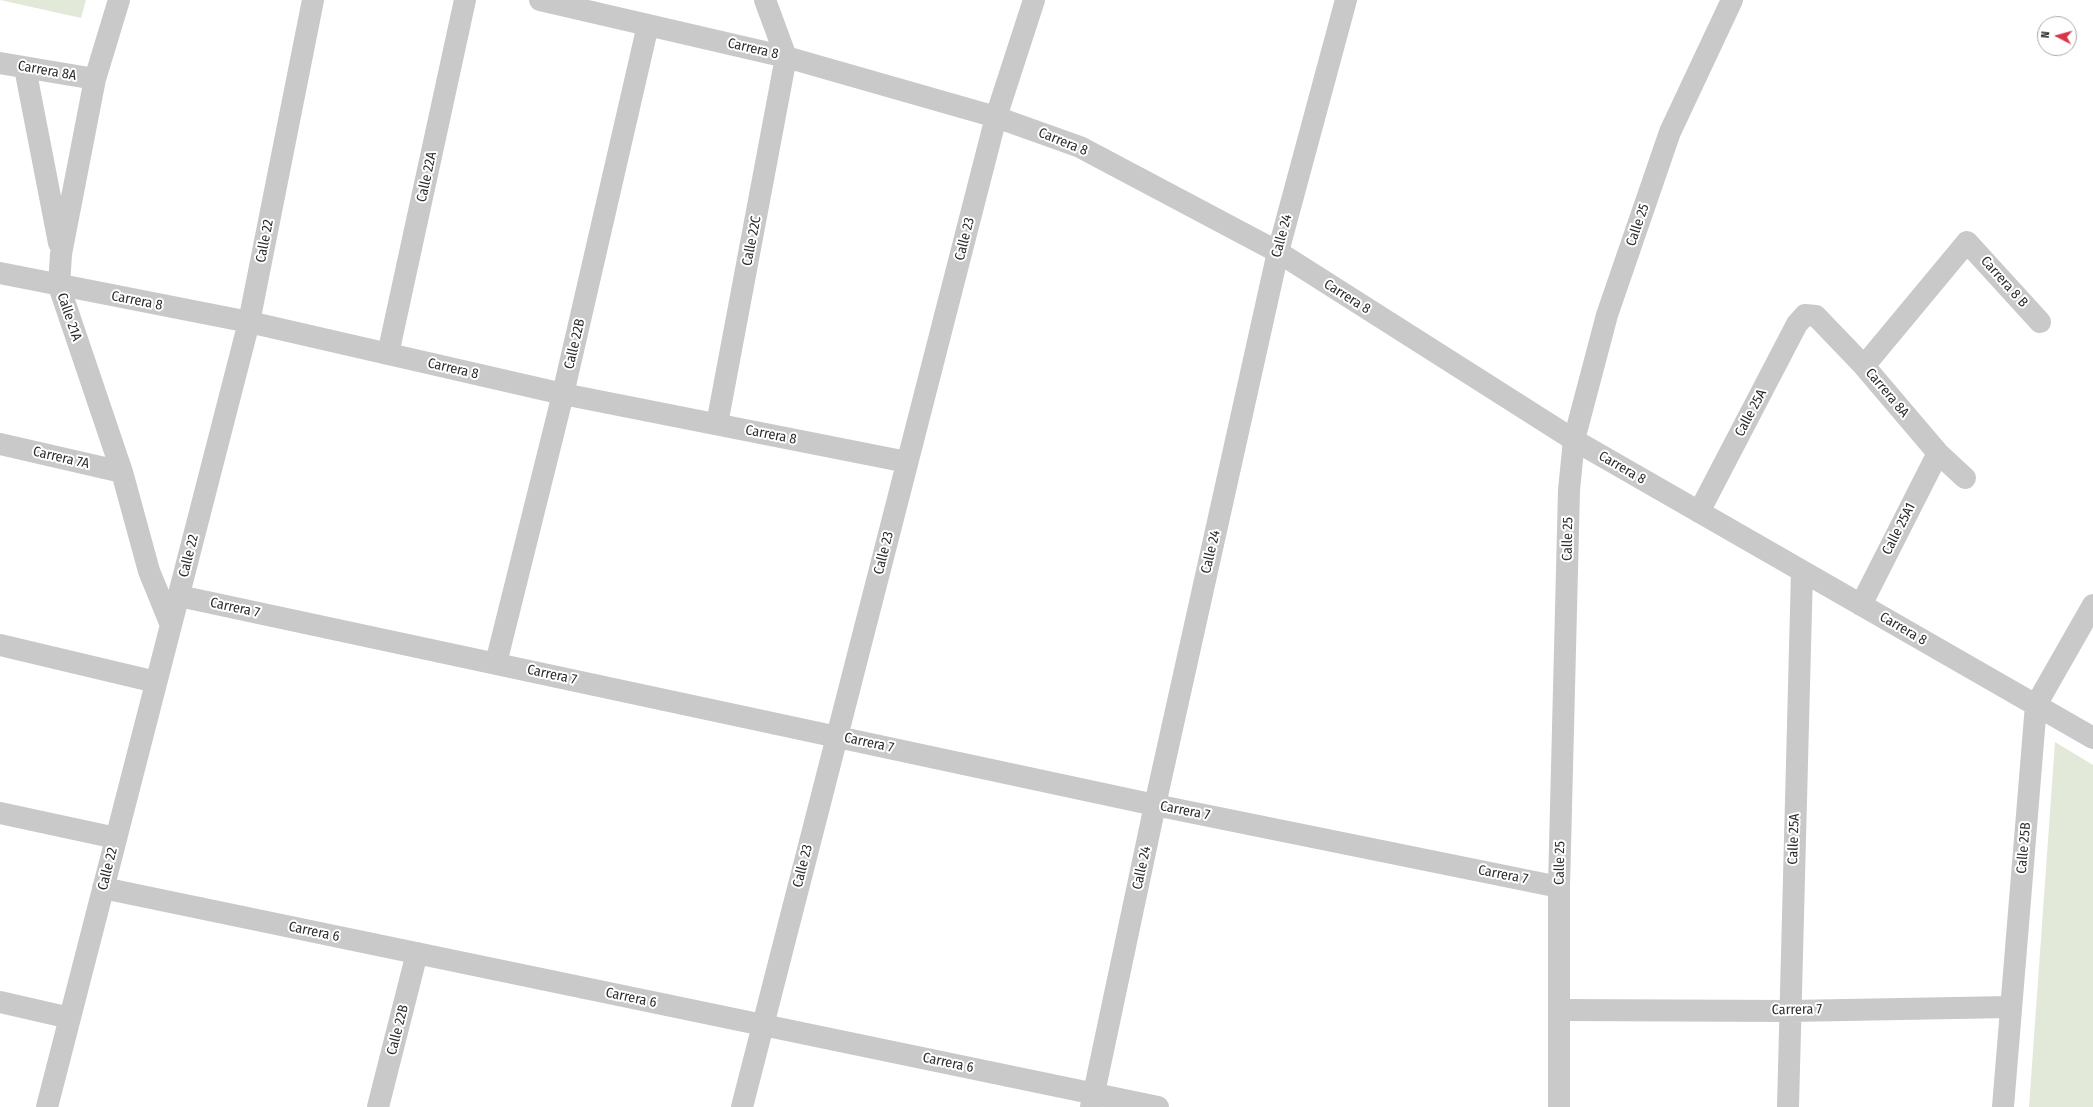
<!DOCTYPE html>
<html>
<head>
<meta charset="utf-8">
<style>
	body { margin:0 }
	#map { position:relative; width:2093px; height:1107px; overflow:hidden; background:#fff; font-family:"Fira Sans Condensed",sans-serif }
	canvas { display:block }
	.north { position:absolute; left:2037px; top:16px; width:40px; height:40px; box-sizing:border-box; background:#fff; border:1px solid #ababab; border-radius:50%; rotate:276deg; font-size:11px; font-weight:700; line-height:16px; text-align:center; color:#2c2c2c }
	.north::after { content:''; display:block; margin:auto; width:14px; height:18px; background:#db354c; clip-path:polygon(50% 0,100% 100%,50% 72%,0 100%) }
</style>
</head>
<body>
<div id="map">
<canvas width="2093" height="1107"></canvas>
<div class="north">N</div>
</div>
<script>
const g = document.querySelector('canvas').getContext('2d');
g.lineJoin = 'round';
function fill(path, color) { g.fillStyle = color; g.fill(path, 'evenodd'); }
const shape = rows => new Path2D(rows.map(r => 'M' + r).join(''));
function stroke(path, color, width, dash) { g.strokeStyle = color; g.lineWidth = width; g.lineCap = dash ? 'butt' : 'round'; g.setLineDash(dash || []); g.stroke(path); }
function label(font, color, halo, rows, align = 'center') {
  g.font = font + ' "Fira Sans Condensed",sans-serif'; g.lineWidth = 4; g.setLineDash([]); g.textBaseline = 'middle'; g.strokeStyle = halo; g.fillStyle = color; for (const [text, x, y, turn = 0] of rows) {
    g.save(); g.translate(x, y); g.rotate((+turn || 0) * Math.PI / 180); g.textAlign = isNaN(turn) ? turn : align; if (halo) g.strokeText(text, 0, 0); g.fillText(text, 0, 0); g.restore();
  }
}
const green = shape([
	[0,0,86,0,81,18],
	[2055,742,2093,765,2093,1107,2029,1107]
]);
const minor = shape([
	[119,0,95,79,61,254,59,286,122,472,149,571,171,625],
	[540,0,786,57,996,117,1080,147,1278,252,1574,440,2093,738],
	[0,63,95,79],
	[25,68,59,243],
	[0,273,249,322,563,394,907,462],
	[388,354,465,0],
	[1864,366,1967,242,2040,322],
	[717,424,786,57,765,0],
	[0,444,122,472],
	[1699,512,1797,324,1805,315,1816,316,1864,366,1938,453,1965,478],
	[179,596,1155,805,1559,887],
	[1861,605,1938,453],
	[0,645,156,682],
	[496,663,563,394,648,25],
	[0,813,116,838],
	[103,888,1158,1107],
	[0,1002,70,1018],
	[1559,1010,1790,1011,2010,1007],
	[47,1107,249,322,313,0],
	[378,1107,417,953],
	[742,1107,996,117,1034,0],
	[1788,1107,1802,571],
	[2003,1107,2036,705,2093,605]
]);
const tertiary = shape([
	[1091,1107,1155,805,1278,252,1346,0],
	[1559,1107,1559,887,1569,490,1574,440,1607,315,1670,132,1732,0]
]);
const streetNames = [
	["Carrera 8",753,49,13],
	["Carrera 8A",47,71,10],
	["Carrera 8",1063,142,22],
	["Calle 22A",427,177,-78],
	["Calle 25",1638,225,-71],
	["Calle 24",1282,236,-75],
	["Calle 23",965,239,-76],
	["Calle 22",265,241,-79],
	["Calle 22C",752,241,-79],
	["Carrera 8 B",2004,282,48],
	["Carrera 8",1347,297,32],
	["Carrera 8",137,301,11],
	["Calle 21A",69,317,71],
	["Calle 22B",575,344,-77],
	["Carrera 8",453,369,13],
	["Carrera 8A",1887,393,50],
	["Calle 25A",1751,413,-62],
	["Carrera 8",771,435,11],
	["Carrera 7A",61,458,13],
	["Carrera 8",1622,468,30],
	["Calle 25A1",1899,529,-63],
	["Calle 25",1568,539,-89],
	["Calle 24",1211,552,-77],
	["Calle 23",884,553,-76],
	["Calle 22",189,556,-76],
	["Carrera 7",235,608,12],
	["Carrera 8",1903,629,30],
	["Carrera 7",552,675,12],
	["Carrera 7",869,743,12],
	["Carrera 7",1185,811,11],
	["Calle 25A",1794,839,-88],
	["Calle 25B",2024,848,-85],
	["Calle 25",1560,863,-89],
	["Calle 23",803,866,-76],
	["Calle 24",1142,868,-78],
	["Calle 22",108,869,-76],
	["Carrera 7",1503,875,11],
	["Carrera 6",314,932,12],
	["Carrera 6",631,998,12],
	["Carrera 7",1797,1010,-1],
	["Calle 22B",398,1030,-76],
	["Carrera 6",948,1063,12]
];
fill(green, '#e3e9d9');
stroke(minor, '#c9c9c9', 22);
stroke(tertiary, '#c9c9c9', 22);
label('14px', '#2c2c2c', '#fff', streetNames);
</script>
</body>
</html>
